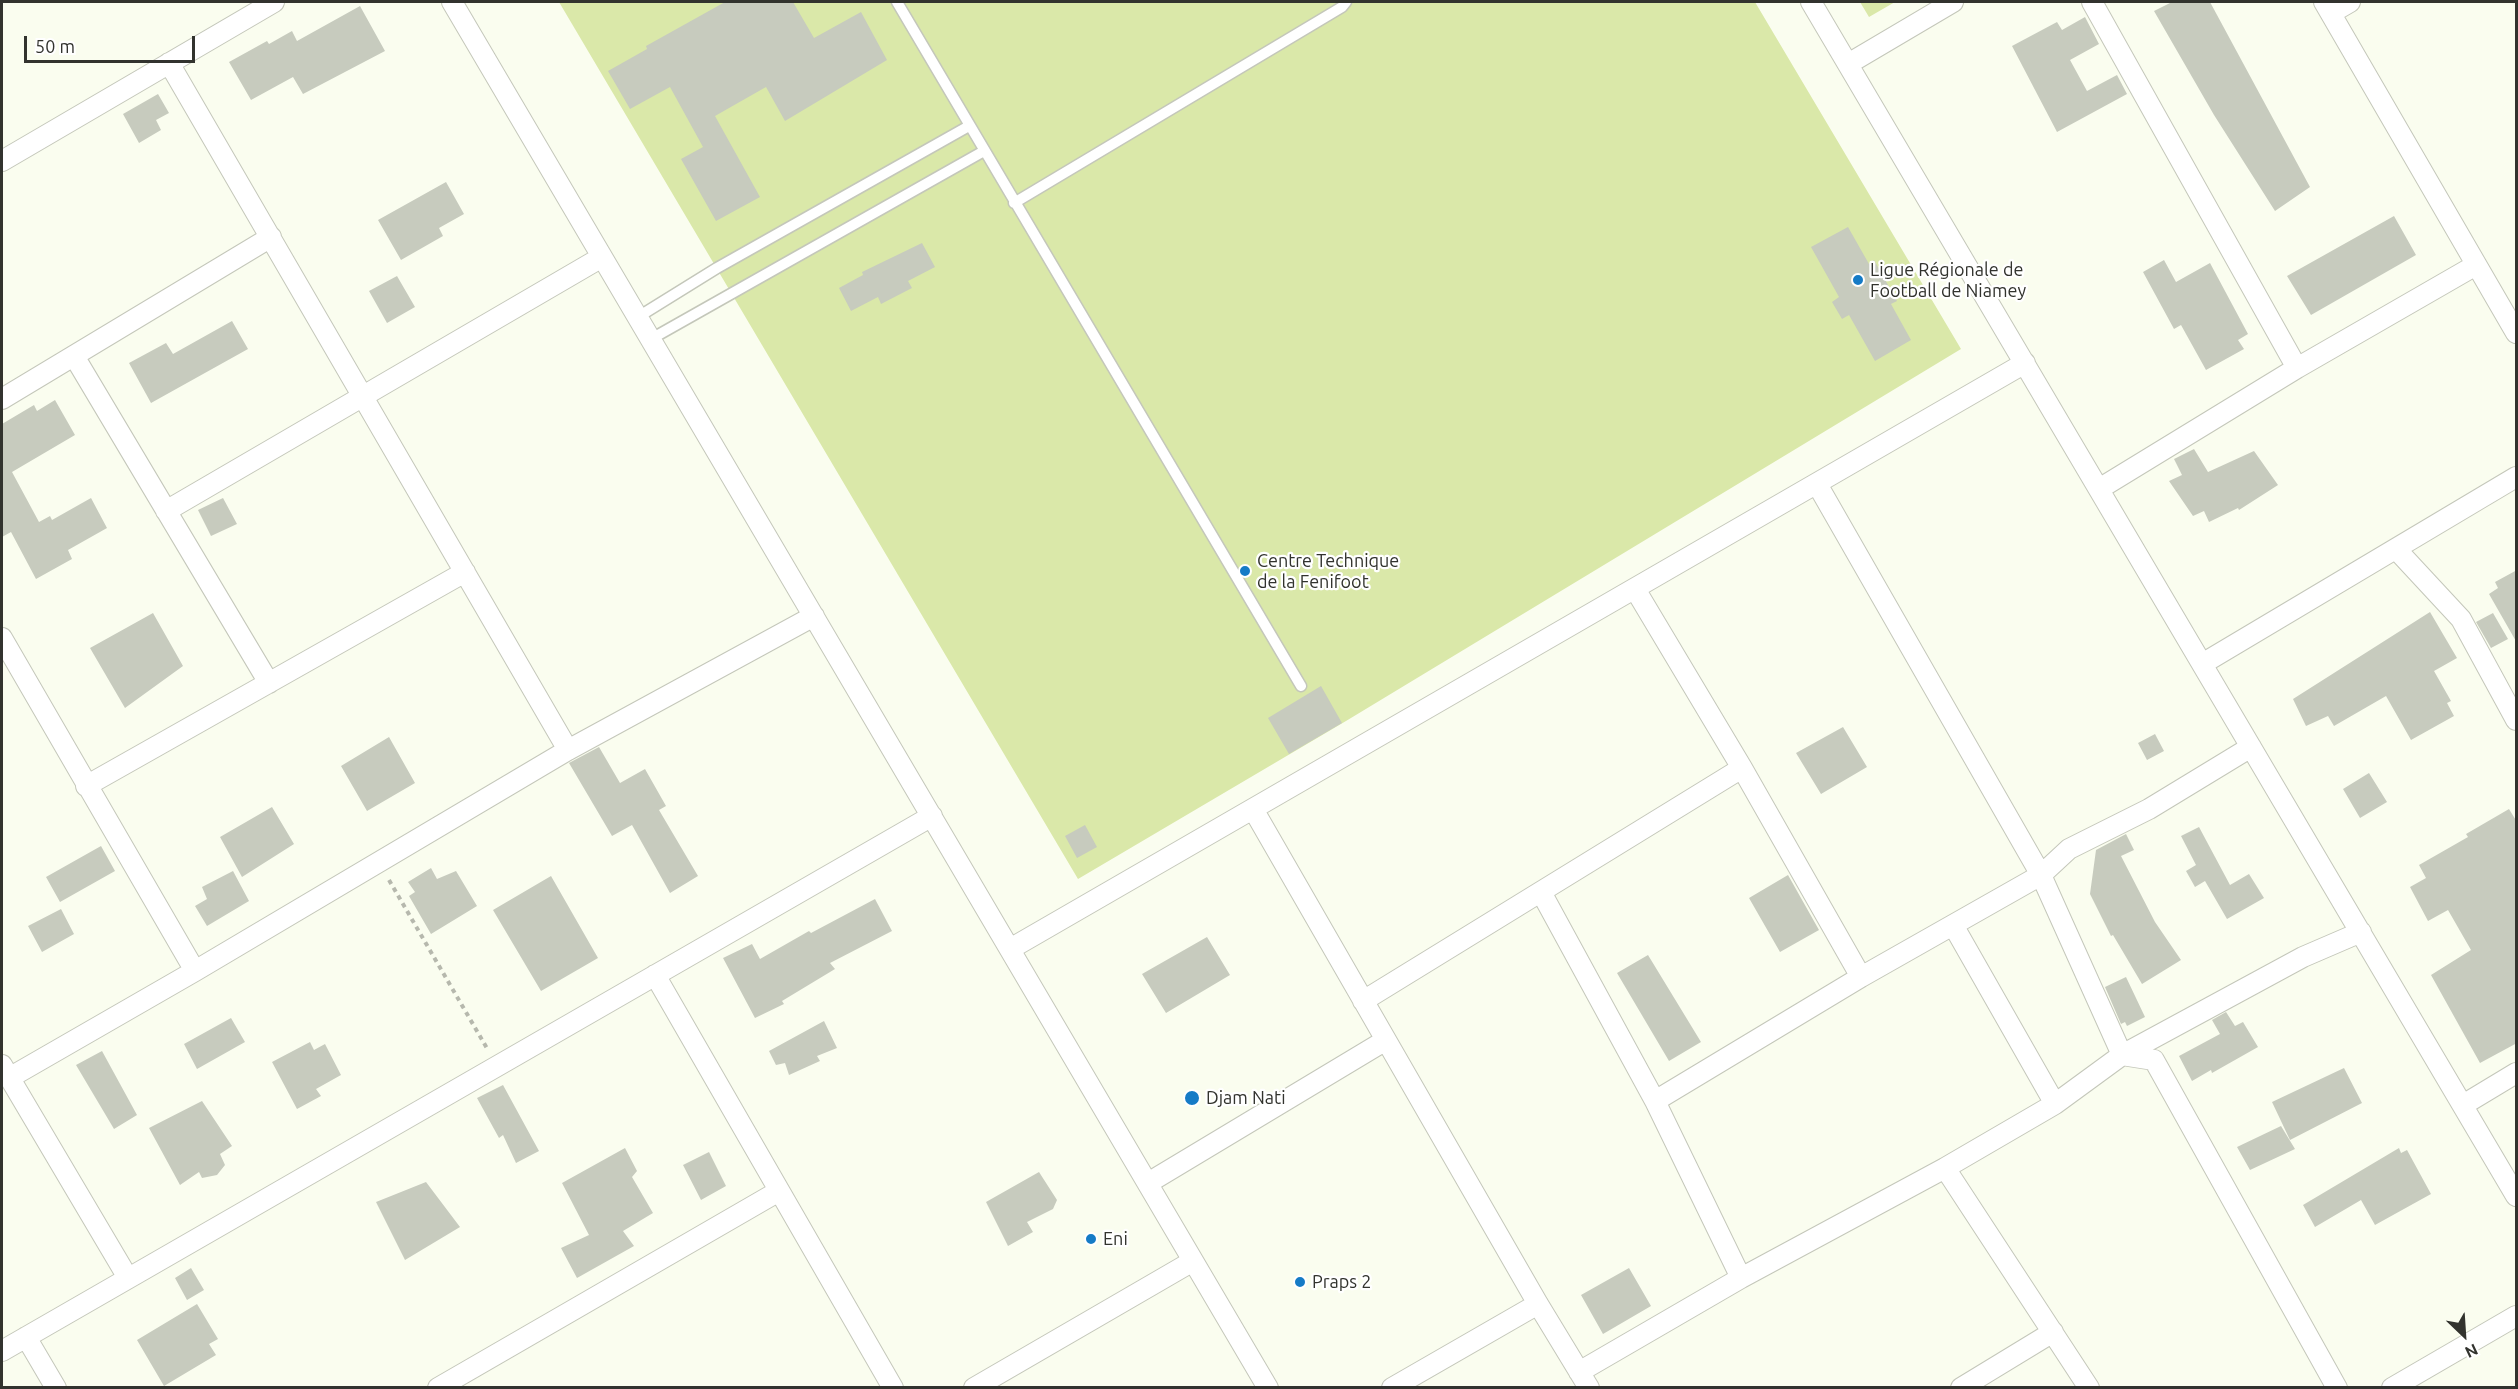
<!DOCTYPE html>
<html>
<head>
<meta charset="utf-8">
<style>
	body { margin:0 }
	#map { position:relative; width:2518px; height:1389px; overflow:hidden; background:#fafdef; font-family:Ubuntu,sans-serif }
	canvas { display:block }
	.frame { position:absolute; inset:0; border:3px solid #32332e; pointer-events:none }
	.north { position:absolute; left:2434px; top:1305px; width:60px; height:60px; -webkit-text-stroke:4px #fff; paint-order:stroke; rotate:155deg; font-size:16px; font-weight:700; line-height:24px; text-align:center; color:#32332e }
	.north::after { content:''; display:block; margin:auto; width:21px; height:27px; background:#32332e; clip-path:polygon(50% 0,100% 100%,50% 72%,0 100%) }
	.scale { position:absolute; left:24px; top:36px; width:171px; height:27px; box-sizing:border-box; border:3px solid #32332e; border-top:0; padding-left:8px; font-size:18px; line-height:21px; white-space:nowrap; color:#32332e; -webkit-text-stroke:4px #fff; paint-order:stroke }
</style>
</head>
<body>
<div id="map">
<canvas width="2518" height="1389"></canvas>
<div class="frame"></div>
<div class="north">N</div>
<div class="scale">50 m</div>
</div>
<script>
const g = document.querySelector('canvas').getContext('2d');
g.lineJoin = 'round';
function fill(path, color) { g.fillStyle = color; g.fill(path, 'evenodd'); }
const shape = rows => new Path2D(rows.map(r => 'M' + r).join(''));
function stroke(path, color, width, dash) { g.strokeStyle = color; g.lineWidth = width; g.lineCap = dash ? 'butt' : 'round'; g.setLineDash(dash || []); g.stroke(path); }
function label(font, color, halo, rows, align = 'center') {
  g.font = font + ' Ubuntu,sans-serif'; g.lineWidth = 4.5; g.setLineDash([]); g.textBaseline = 'middle'; g.strokeStyle = halo; g.fillStyle = color; for (const [text, x, y, turn = 0] of rows) {
    g.save(); g.translate(x, y); g.rotate((+turn || 0) * Math.PI / 180); g.textAlign = isNaN(turn) ? turn : align; if (halo) g.strokeText(text, 0, 0); g.fillText(text, 0, 0); g.restore();
  }
}
const green = shape([
	[559,2,1755,2,1961,349,1346,721,1078,879],
	[1860,2,1895,2,1869,17]
]);
const building = shape([
	[725,2,793,2,814,38,861,12,887,60,785,121,766,87,715,116,760,197,716,221,681,159,703,147,670,87,630,109,608,71,647,49,646,46],
	[2172,2,2210,2,2310,187,2275,211,2214,115,2154,11],
	[360,6,385,51,303,94,293,77,251,100,229,62,267,41,269,44,292,31,297,41],
	[2085,17,2099,44,2070,60,2087,91,2117,75,2127,94,2057,132,2012,46,2057,22,2062,30],
	[158,94,169,113,156,120,161,130,139,143,123,114],
	[446,182,464,214,439,228,443,236,401,260,378,220],
	[2394,216,2416,255,2311,315,2287,276],
	[1848,227,1869,264,1874,260,1897,301,1891,304,1911,340,1875,361,1849,315,1842,319,1832,302,1839,297,1811,247],
	[922,243,935,267,908,281,912,288,881,304,878,297,851,311,839,288,863,275,862,272],
	[2164,260,2176,282,2210,263,2248,334,2238,340,2244,349,2206,370,2181,325,2174,329,2143,272],
	[397,276,415,307,387,323,369,291],
	[232,321,248,349,151,403,129,363,166,343,173,354],
	[55,400,75,435,12,472,39,522,50,516,52,520,91,498,107,528,68,550,72,559,36,579,11,532,2,537,2,424,34,405,37,411],
	[2194,449,2208,472,2254,451,2278,485,2239,510,2238,508,2209,522,2204,511,2193,516,2169,481,2182,475,2174,459],
	[223,498,237,524,211,536,198,510],
	[2517,570,2517,643,2489,594,2498,588,2495,582],
	[2430,612,2457,658,2434,671,2451,701,2447,703,2454,716,2411,740,2386,696,2334,726,2328,716,2306,726,2293,699],
	[153,613,183,666,125,708,90,648],
	[2493,613,2508,639,2491,648,2476,622],
	[1321,686,1342,723,1289,754,1268,718],
	[1843,727,1867,767,1821,794,1796,753],
	[2155,734,2164,751,2147,760,2138,743],
	[389,737,415,783,367,811,341,766],
	[599,747,620,783,645,769,666,806,659,810,698,876,670,893,632,825,612,836,569,763],
	[2369,773,2387,802,2360,818,2343,789],
	[272,807,294,844,242,877,220,837],
	[2509,809,2517,822,2517,1043,2480,1063,2431,975,2471,950,2448,910,2428,921,2410,887,2426,878,2419,865,2468,837,2466,834],
	[1085,825,1097,847,1077,858,1065,836],
	[2199,827,2230,885,2249,874,2264,898,2227,919,2205,881,2195,887,2186,871,2196,865,2181,836],
	[2126,834,2134,850,2121,856,2155,922,2181,960,2142,984,2113,935,2111,936,2090,894,2096,850],
	[101,846,115,871,60,902,46,877],
	[431,868,437,879,456,871,477,906,431,934,409,896,415,892,408,882],
	[233,871,249,901,207,926,195,906,207,899,202,887],
	[1788,875,1819,930,1780,952,1749,898],
	[551,876,598,958,541,991,493,910],
	[875,899,892,931,830,963,835,969,782,1001,784,1004,755,1018,723,958,752,944,760,959,809,931,811,933],
	[61,909,74,934,42,952,28,926],
	[1207,937,1230,975,1166,1013,1142,974],
	[1648,955,1701,1042,1669,1061,1617,973],
	[2126,977,2145,1017,2127,1026,2125,1022,2121,1024,2105,987],
	[2226,1012,2235,1026,2243,1022,2258,1047,2212,1073,2211,1070,2192,1081,2179,1056,2220,1034,2212,1020],
	[231,1018,245,1042,197,1069,184,1044],
	[824,1021,837,1048,817,1056,820,1061,789,1075,785,1063,776,1065,769,1051],
	[310,1042,314,1050,325,1044,341,1075,316,1089,321,1096,297,1109,272,1062],
	[102,1051,137,1115,114,1129,76,1065],
	[2344,1068,2362,1103,2290,1140,2272,1102],
	[503,1085,539,1151,516,1163,503,1135,499,1138,477,1098],
	[202,1101,232,1146,220,1154,225,1165,217,1175,202,1178,199,1172,180,1185,149,1128],
	[2281,1126,2295,1149,2250,1170,2237,1147],
	[625,1148,637,1171,632,1177,653,1213,623,1231,634,1246,577,1278,561,1248,589,1235,562,1183],
	[2399,1148,2401,1153,2407,1150,2431,1194,2375,1225,2361,1200,2315,1227,2303,1205],
	[709,1152,726,1186,701,1200,683,1165],
	[1039,1172,1057,1200,1053,1209,1027,1222,1033,1232,1008,1246,986,1202],
	[426,1182,460,1227,405,1260,376,1202],
	[191,1268,204,1290,187,1300,175,1278],
	[1629,1268,1651,1306,1603,1334,1581,1295],
	[197,1304,218,1339,209,1344,216,1355,164,1386,137,1340]
]);
const path = shape([
	[389,880,488,1050]
]);
const service = shape([
	[897,2,1301,686],
	[1014,203,1342,7,1346,2],
	[638,317,717,268,969,126],
	[651,339,984,151]
]);
const minor = shape([
	[452,2,1268,1388],
	[1811,2,2516,1196],
	[2092,2,2297,368],
	[2324,2,2516,333],
	[2331,13,2350,2],
	[169,63,568,750],
	[1848,64,1953,2],
	[2,161,274,2],
	[74,356,269,683],
	[2,399,271,237],
	[1817,484,2041,875,2122,1055,2154,1060,2337,1388],
	[2099,489,2297,368,2476,265],
	[166,511,602,257],
	[2396,549,2461,619,2516,720],
	[1635,589,1742,768,1861,977],
	[2,638,195,971],
	[2202,664,2516,477],
	[86,786,465,572],
	[1253,809,1538,1304,1589,1388],
	[1541,892,1655,1101,1741,1278],
	[1953,925,2055,1104],
	[1010,949,2025,363],
	[655,975,893,1388],
	[1363,1001,1742,768],
	[2,1065,128,1278],
	[9,1078,195,971,568,750,814,616],
	[1655,1101,1861,977,2041,875,2069,849,2149,809,2251,747],
	[2463,1105,2516,1073],
	[1945,1168,2089,1388],
	[1148,1183,1386,1040],
	[26,1337,56,1388],
	[2,1351,932,816],
	[1579,1372,1741,1278,1945,1168,2055,1104,2122,1055,2303,957,2361,932],
	[438,1388,779,1191],
	[974,1388,1193,1261],
	[1392,1388,1538,1304],
	[1961,1388,2053,1332],
	[2392,1388,2516,1316]
]);
const markers = [
	[1858,280,6,"#157bc6"],
	[1245,571,6,"#157bc6"],
	[1192,1098,8,"#157bc6"],
	[1091,1239,6,"#157bc6"],
	[1300,1282,6,"#157bc6"]
];
const poiNames = [
	["Ligue Régionale de",1870,270],
	["Football de Niamey",1870,291],
	["Centre Technique",1257,561],
	["de la Fenifoot",1257,582],
	["Djam Nati",1206,1098],
	["Eni",1103,1239],
	["Praps 2",1312,1282]
];
fill(green, '#dae8a9');
fill(building, '#c7cbbe');
stroke(service, '#c4c7ba', 13);
stroke(minor, '#c4c7ba', 22);
stroke(path, '#b6b8ad', 4, [4.5, 4.5]);
stroke(service, '#fff', 10);
stroke(minor, '#fff', 20);
for (const [x, y, r, color] of markers) { const dot = new Path2D(); dot.arc(x, y, r, 0, 2 * Math.PI); g.fillStyle = color; g.fill(dot); stroke(dot, '#fff', 2); }
label('18px', '#32332e', '#fff', poiNames, 'left');
</script>
</body>
</html>
